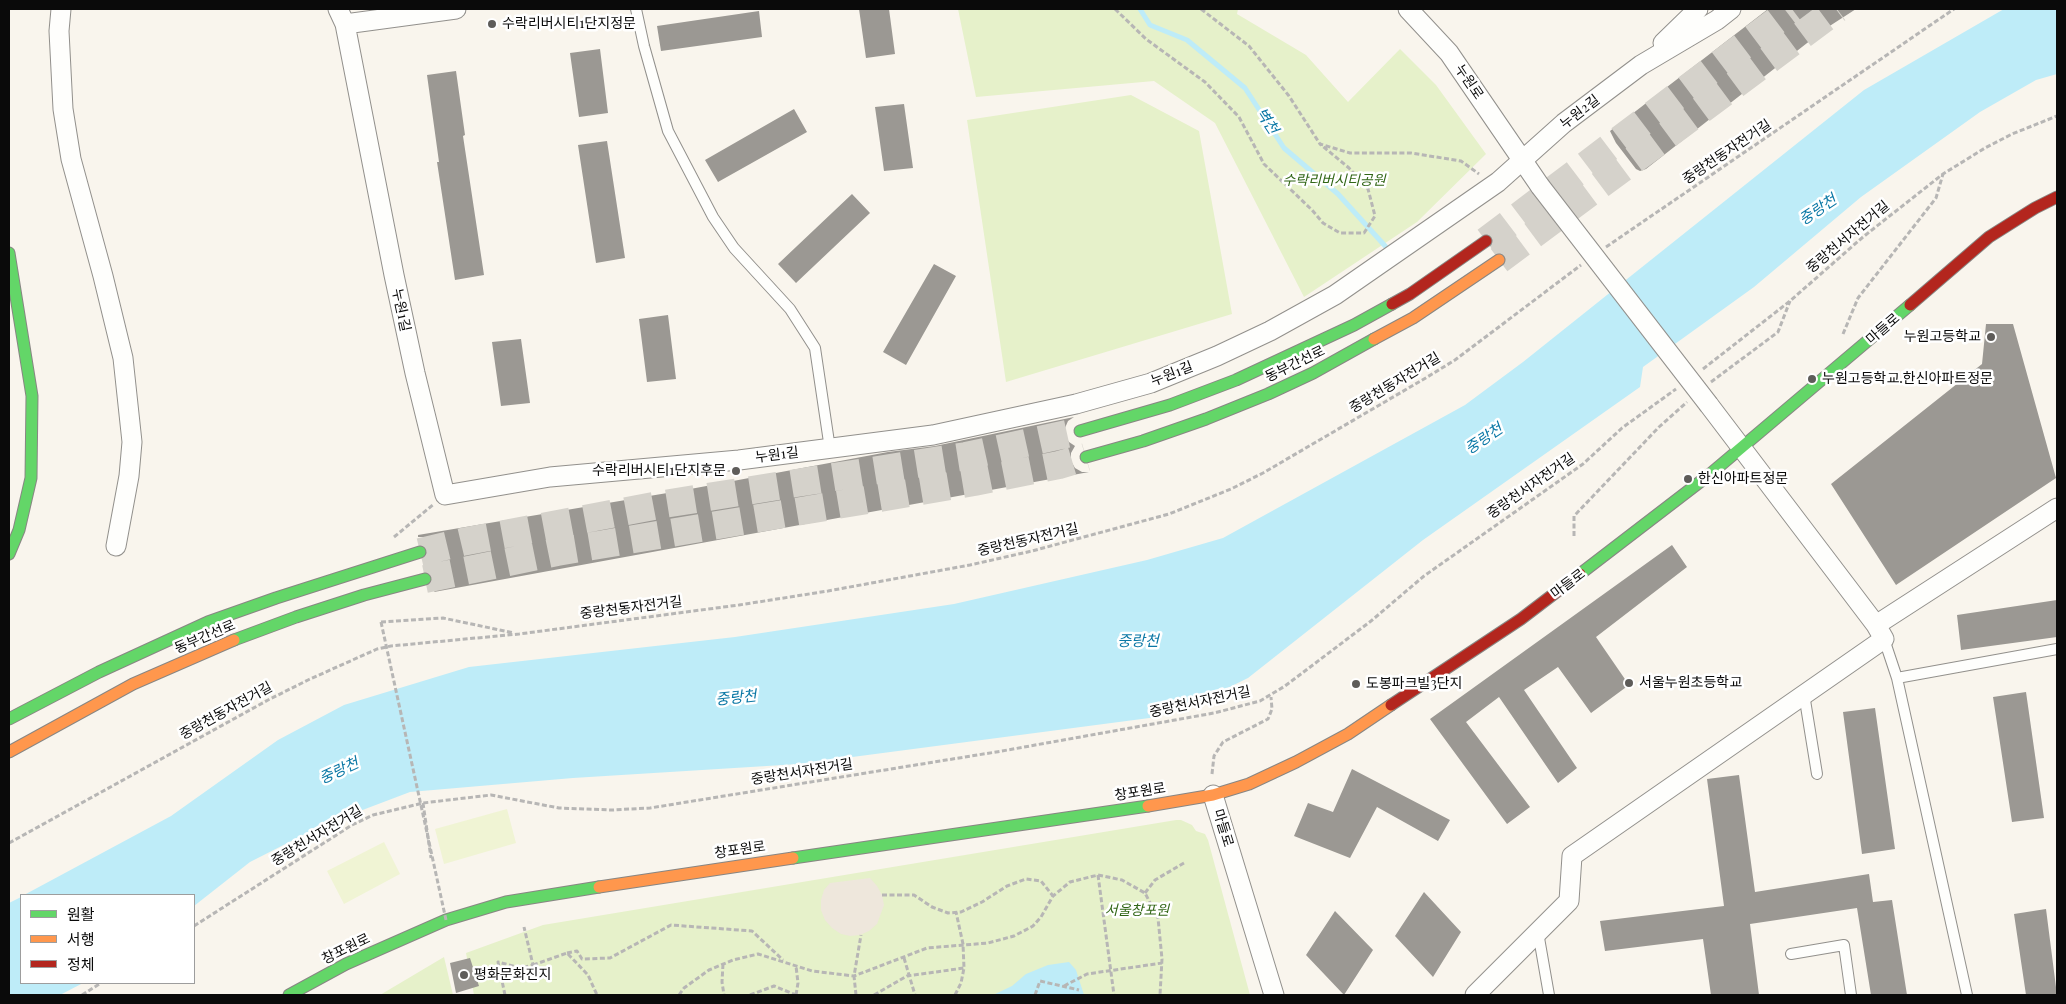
<!DOCTYPE html>
<html>
<head>
<meta charset="utf-8">
<style>
	body { margin:0 }
	#map { position:relative; width:2066px; height:1004px; overflow:hidden; background:#f9f5ed; font-family:"Playfair Display","Noto Sans KR",serif }
	canvas { display:block }
	.frame { position:absolute; inset:0; border:10px solid #0a0a0a; pointer-events:none }
	.legend { position:absolute; left:20px; top:894px; width:175px; height:90px; box-sizing:border-box; background:#fff; border:1px solid #9d9d9d; margin:0; padding:6px 9px; list-style:none; font-size:15px; color:#0a0a0a }
	.legend li { display:flex; align-items:center; gap:10px; height:25px }
	.legend b { width:25px; border:1px solid #9d9d9d }
</style>
</head>
<body>
<div id="map">
<canvas width="2066" height="1004"></canvas>
<div class="frame"></div>
<ul class="legend">
<li><b style="height:6px;background:#63d668"></b>원활</li>
<li><b style="height:6px;background:#ff974d"></b>서행</li>
<li><b style="height:6px;background:#b3261e"></b>정체</li>
</ul>
</div>
<script>
const g = document.querySelector('canvas').getContext('2d');
g.lineJoin = 'round';
function fill(path, color) { g.fillStyle = color; g.fill(path, 'evenodd'); }
const shape = rows => new Path2D(rows.map(r => 'M' + r).join(''));
function stroke(path, color, width, dash) { g.strokeStyle = color; g.lineWidth = width; g.lineCap = dash ? 'butt' : 'round'; g.setLineDash(dash || []); g.stroke(path); }
function label(font, color, halo, rows, align = 'center') {
  g.font = font + ' "Playfair Display","Noto Sans KR",serif'; g.lineWidth = 5; g.setLineDash([]); g.textBaseline = 'middle'; g.strokeStyle = halo; g.fillStyle = color; for (const [text, x, y, turn = 0] of rows) {
    g.save(); g.translate(x, y); g.rotate((+turn || 0) * Math.PI / 180); g.textAlign = isNaN(turn) ? turn : align; if (halo) g.strokeText(text, 0, 0); g.fillText(text, 0, 0); g.restore();
  }
}
const green = shape([
	[958,9,1238,9,1237,14,1306,55,1348,102,1400,49,1436,85,1486,154,1417,222,1304,297,1215,123,1154,81,976,97],
	[1131,95,1199,131,1232,314,1006,382,967,120],
	[1176,820,1181,820,1192,825,1196,831,1205,834,1208,840,1250,995,474,995,466,953,543,925],
	[444,957,453,995,380,995]
]);
const pitch = shape([
	[507,809,516,843,444,864,435,829],
	[384,842,400,874,344,904,327,871]
]);
const plaza = shape([
	[870,878,877,886,882,895,884,905,877,924,869,931,860,935,850,936,841,934,832,928,825,920,821,910,821,900,824,890,830,883]
]);
const water = shape([
	[2004,9,2057,9,2057,74,2036,80,1980,112,1861,197,1754,287,1643,367,1640,387,1423,540,1248,678,1195,704,1157,717,799,764,573,778,410,792,323,825,250,862,194,906,194,895,24,895,171,816,278,740,344,705,469,667,735,637,954,604,1147,560,1223,538,1465,405,1523,362,1864,90],
	[21,897,21,983,83,983,60,995,9,995,9,903],
	[1069,962,1076,970,1084,995,993,995,1012,986,1026,974,1048,965]
]);
const stream = shape([
	[1140,9,1150,25,1187,40,1245,88,1284,148,1338,194,1386,247]
]);
const building = shape([
	[859,9,889,9,895,54,866,58],
	[1768,9,1856,9,1825,29,1646,169,1640,171,1636,169,1616,143,1610,131],
	[759,11,762,37,661,51,657,26],
	[600,49,608,113,579,117,570,53],
	[456,71,465,135,463,136,484,275,455,280,437,162,439,162,427,75],
	[904,104,913,168,884,171,875,107],
	[794,109,807,132,718,182,705,160],
	[607,141,625,258,596,263,578,145],
	[852,194,870,213,796,283,778,264],
	[934,264,956,276,906,365,883,352],
	[668,315,676,379,647,382,639,319],
	[1986,324,2013,324,2056,478,1896,585,1831,484,1982,364],
	[521,339,530,403,501,406,492,342],
	[1074,417,1068,421,1065,428,1065,436,1069,442,1075,446,1071,453,1071,461,1075,468,1082,472,1089,472,434,592,440,583,440,576,436,568,429,564,435,556,435,548,430,540,424,537,418,537,418,535,685,490,888,452,935,446],
	[1672,545,1687,567,1596,637,1629,685,1591,713,1558,667,1524,690,1577,768,1558,783,1499,697,1466,722,1530,807,1507,824,1430,719],
	[2057,600,2057,637,1961,650,1957,615],
	[2026,692,2044,818,2012,822,1993,697],
	[1875,708,1895,849,1862,854,1843,712],
	[1352,769,1450,820,1438,841,1377,807,1350,858,1294,836,1308,803,1333,812],
	[1739,775,1755,892,1869,874,1873,902,1892,900,1907,995,1871,995,1857,908,1750,924,1759,995,1711,995,1703,939,1605,951,1600,921,1724,906,1707,779],
	[1424,892,1461,932,1433,977,1395,936],
	[2046,909,2057,995,2026,995,2014,914],
	[1335,911,1373,950,1344,995,1306,955],
	[470,958,479,986,456,993,450,963]
]);
const highwayTunnel = shape([
	[1486,241,1792,9],
	[1499,260,1837,9],
	[420,552,462,542,664,504,966,456,1080,431],
	[425,579,557,552,974,482,1059,465,1086,457]
]);
const path = shape([
	[1115,9,1146,39,1205,82,1239,117,1264,164,1312,210,1323,223,1340,233,1364,233,1375,216,1368,189,1349,168,1320,144],
	[1201,9,1249,46,1289,96,1320,144,1350,153,1411,153,1461,161,1479,174],
	[1606,247,1954,9],
	[1843,334,1858,298,1936,198,1943,174],
	[1703,369,1790,301,1863,237,1943,174,1985,148,2012,134,2057,116],
	[1711,382,1778,332,1790,301],
	[1574,536,1574,516,1659,427,1687,402],
	[394,537,434,504],
	[381,622,443,618,514,633],
	[1212,774,1214,756,1223,742,1268,719,1272,709,1271,697],
	[423,803,431,858],
	[9,843,268,700,308,680,377,649,391,646,519,634,739,605,828,591,970,565,1032,551,1169,514,1231,489,1263,473,1424,379,1455,360,1581,265],
	[1098,875,1114,995],
	[1145,893,1155,880,1184,863],
	[882,895,914,895,932,907,948,913,961,912,982,902,1007,886,1026,879,1041,881,1053,896],
	[194,926,352,825,373,815,423,803,491,795,559,808,612,810,650,808,1002,751,1214,713,1260,701,1285,686,1371,621,1424,576,1583,464,1622,428,1676,389],
	[567,953,577,951,582,959,610,958,671,925,752,931,783,960],
	[904,958,915,995],
	[723,964,722,982,724,995],
	[533,965,567,953,588,975,597,995],
	[1064,986,1087,974,1162,963],
	[82,995,101,983],
	[505,995,498,962,521,968,533,965,524,927],
	[679,995,684,988,709,970,733,960,758,954,812,971,854,976,927,948,988,943,1014,936,1033,926,1041,917,1053,896,1070,882,1098,875,1122,880,1145,893,1158,918,1162,959,1160,995],
	[750,995,774,986,796,995],
	[796,995,798,983,796,966],
	[856,995,854,976,861,935],
	[874,995,907,976,964,968],
	[955,995,961,983,964,968,963,944,956,912],
	[1035,995,1040,981,1079,990]
]);
const lane = shape([
	[636,9,644,46,668,131,713,217,734,248,790,309,815,348,830,449],
	[1884,639,1897,678,1967,995],
	[1897,678,2057,649],
	[1804,694,1817,774],
	[1538,932,1549,995],
	[1791,954,1844,945,1851,995]
]);
const street = shape([
	[61,9,59,31,63,109,71,159,103,276,123,358,132,442,129,476,116,546],
	[338,9,345,24,394,275,415,373,445,495,550,477,739,460,933,435,1076,404,1151,383,1217,356,1270,331,1335,295,1498,182,1564,123,1641,65,1717,20,1731,9],
	[1408,9,1449,53,1540,186],
	[345,24,456,9],
	[1663,43,1698,9],
	[1876,625,2057,508],
	[1213,795,1274,995],
	[1475,995,1569,901,1572,856,1884,639,1876,625,1709,405]
]);
const fast = shape([
	[9,253,32,396,31,478,19,530,9,554],
	[1080,431,1170,405,1236,380,1354,325,1392,304],
	[1086,457,1143,441,1206,419,1268,394,1313,373,1374,339],
	[1580,574,1709,475,1910,305],
	[234,640,296,617,364,595,425,579],
	[9,719,99,672,208,622,276,598,420,552],
	[793,858,1148,806],
	[289,995,346,964,446,920,506,902,599,887]
]);
const slow = shape([
	[1374,339,1413,318,1499,260],
	[9,752,133,684,234,640],
	[1148,806,1213,795,1249,784,1296,762,1348,734,1391,705],
	[599,887,793,858]
]);
const jam = shape([
	[1392,304,1410,294,1486,241],
	[1910,305,1989,237,2035,208,2057,197],
	[1391,705,1521,619,1580,574]
]);
const pathBridge = shape([
	[381,622,446,920]
]);
const streetBridge = shape([
	[1540,186,1709,405]
]);
const markers = [
	[492,24,5,"#5e5c59"],
	[1991,337,5,"#5e5c59"],
	[1812,379,5,"#5e5c59"],
	[736,471,5,"#5e5c59"],
	[1688,479,5,"#5e5c59"],
	[1629,683,5,"#5e5c59"],
	[1356,684,5,"#5e5c59"],
	[464,975,5,"#5e5c59"]
];
const poiNames = [
	["수락리버시티1단지정문",502,24],
	["누원고등학교",1981,337,"right"],
	["누원고등학교.한신아파트정문",1822,379],
	["수락리버시티1단지후문",726,471,"right"],
	["한신아파트정문",1698,479],
	["서울누원초등학교",1639,683],
	["도봉파크빌3단지",1366,684],
	["평화문화진지",474,975]
];
const streetNames = [
	["누원로",1469,82,56],
	["누원2길",1580,112,-38],
	["중랑천동자전거길",1727,152,-34],
	["중랑천서자전거길",1848,237,-40],
	["누원1길",401,310,78],
	["마들로",1883,329,-41],
	["동부간선로",1295,364,-26],
	["누원1길",1172,374,-21],
	["중랑천동자전거길",1395,383,-31],
	["누원1길",777,455,-7],
	["중랑천서자전거길",1531,486,-35],
	["중랑천동자전거길",1028,540,-13],
	["마들로",1568,584,-37],
	["중랑천동자전거길",631,608,-7],
	["동부간선로",205,637,-23],
	["중랑천서자전거길",1200,702,-12],
	["중랑천동자전거길",226,711,-29],
	["중랑천서자전거길",802,772,-9],
	["창포원로",1140,792,-9],
	["마들로",1223,828,73],
	["중랑천서자전거길",317,836,-31],
	["창포원로",740,850,-8],
	["창포원로",346,949,-26]
];
const parkNames = [
	["수락리버시티공원",1334,181],
	["서울창포원",1137,911]
];
const waterNames = [
	["벽천",1267,121,57],
	["중랑천",1818,210,-34],
	["중랑천",1484,439,-34],
	["중랑천",1138,641],
	["중랑천",736,698,-6],
	["중랑천",339,771,-25]
];
fill(green, '#e6f1ca');
fill(pitch, '#f0f4d4');
fill(plaza, '#eee7dc');
fill(water, '#beecf8');
stroke(stream, '#beecf8', 5);
fill(building, '#9b9893');
stroke(highwayTunnel, '#d5d2cb', 28, [28, 14]);
stroke(lane, '#92908c', 12);
stroke(street, '#92908c', 21);
stroke(fast, '#888683', 13);
stroke(slow, '#888683', 13);
stroke(jam, '#888683', 13);
stroke(path, '#b7b6b5', 3, [5, 2.5]);
stroke(lane, '#fefefc', 10);
stroke(street, '#fefefc', 19);
stroke(fast, '#63d668', 11);
stroke(slow, '#ff974d', 11);
stroke(jam, '#b3261e', 11);
stroke(streetBridge, '#92908c', 21, []);
stroke(pathBridge, '#b7b6b5', 3, [5, 2.5]);
stroke(streetBridge, '#fefefc', 19);
for (const [x, y, r, color] of markers) { const dot = new Path2D(); dot.arc(x, y, r, 0, 2 * Math.PI); g.fillStyle = color; g.fill(dot); stroke(dot, '#fff', 2); }
label('14px', '#0a0a0a', '#fff', poiNames, 'left');
label('14px', '#0a0a0a', '#fff', streetNames);
label('italic 14px', '#316616', '#fff', parkNames);
label('italic 15px', '#0977a5', '#fff', waterNames);
</script>
</body>
</html>
